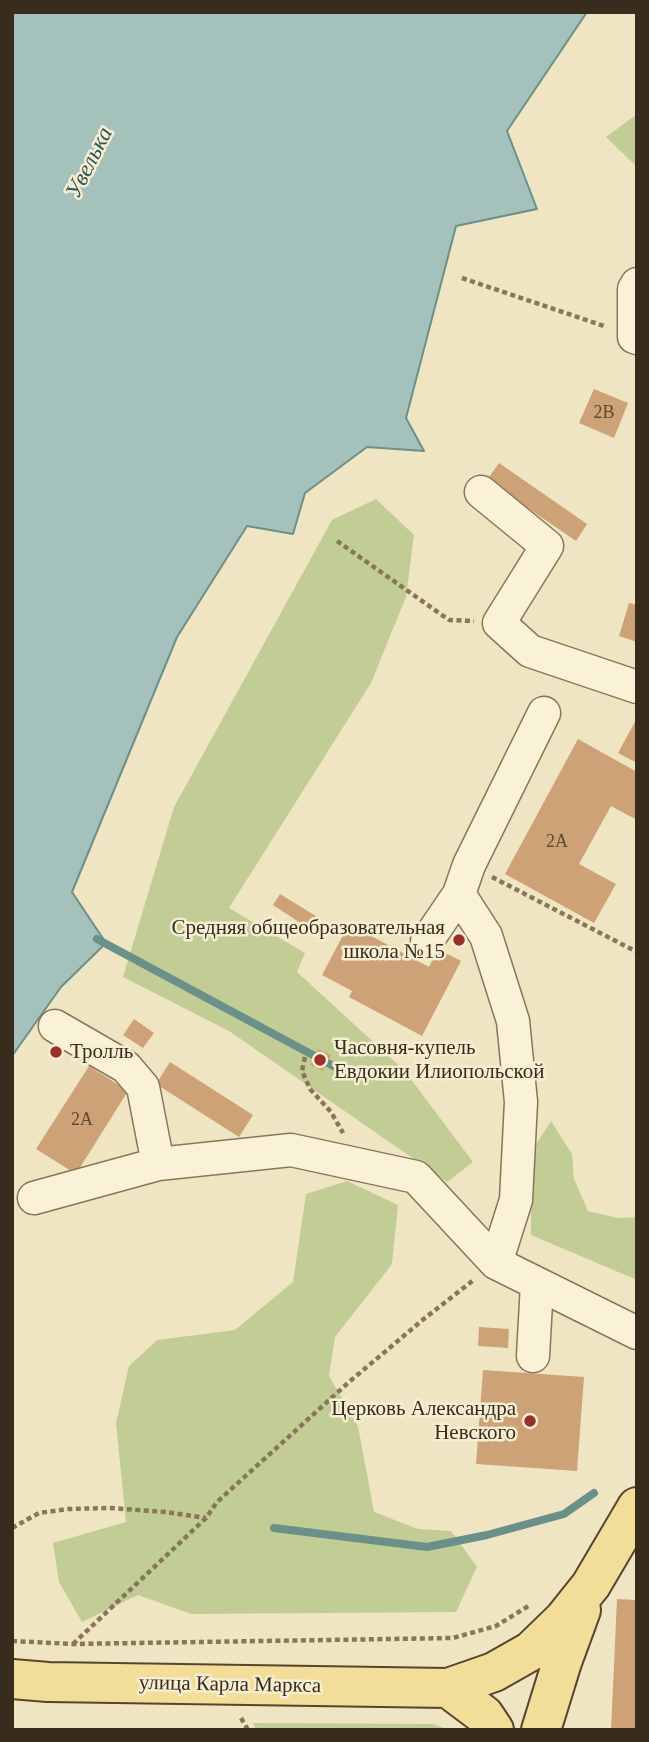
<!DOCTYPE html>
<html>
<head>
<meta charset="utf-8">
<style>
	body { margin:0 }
	#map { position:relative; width:649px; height:1742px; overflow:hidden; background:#efe5c2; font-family:"Times New Roman",serif }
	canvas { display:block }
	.frame { position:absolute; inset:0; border:14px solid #382d1d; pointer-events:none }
</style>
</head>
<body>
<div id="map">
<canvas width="649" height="1742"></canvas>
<div class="frame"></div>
</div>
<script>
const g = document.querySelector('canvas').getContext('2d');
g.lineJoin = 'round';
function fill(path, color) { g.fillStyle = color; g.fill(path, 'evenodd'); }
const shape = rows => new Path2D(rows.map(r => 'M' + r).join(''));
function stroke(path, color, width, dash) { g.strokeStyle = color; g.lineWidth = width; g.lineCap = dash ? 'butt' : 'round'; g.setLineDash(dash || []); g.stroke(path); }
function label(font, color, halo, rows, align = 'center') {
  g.font = font + ' "Times New Roman",serif'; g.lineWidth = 5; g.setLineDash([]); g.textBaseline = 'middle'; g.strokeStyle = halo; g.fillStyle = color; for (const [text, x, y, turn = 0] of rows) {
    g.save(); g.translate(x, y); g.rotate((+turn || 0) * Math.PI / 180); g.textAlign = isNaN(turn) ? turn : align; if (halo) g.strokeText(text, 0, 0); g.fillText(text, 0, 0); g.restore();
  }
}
const green = shape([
	[637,114,637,167,606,137],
	[376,499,414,535,406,597,371,683,229,908,305,953,297,972,404,1070,473,1162,447,1182,229,1031,123,977,174,807,332,520],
	[551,1121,572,1154,574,1179,588,1211,618,1218,637,1217,637,1280,531,1235,531,1152],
	[347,1181,398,1205,392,1264,335,1337,329,1376,358,1426,374,1512,418,1529,451,1531,477,1567,456,1612,191,1614,138,1595,82,1622,59,1582,53,1543,126,1522,116,1423,129,1366,157,1340,235,1330,293,1282,306,1194],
	[253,1723,433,1724,450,1730,256,1730]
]);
const water = shape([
	[12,12,587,12,507,131,537,209,456,226,406,418,424,451,367,447,305,493,293,534,247,526,177,637,72,892,106,943,61,987,12,1056,12,12]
]);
const stream = shape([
	[97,939,350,1075],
	[274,1528,427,1547,487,1535,564,1514,594,1493]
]);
const building = shape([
	[594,389,628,403,614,438,579,423],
	[499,463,587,524,576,541,487,480],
	[629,603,637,605,637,642,619,636],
	[637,718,637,763,618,753],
	[578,739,637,772,637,820,611,806,579,864,616,884,594,923,505,874],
	[280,894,319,918,311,930,273,905],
	[349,924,429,967,438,949,461,961,422,1036,349,997,352,991,322,975],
	[134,1019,154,1033,143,1048,123,1035],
	[318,1049,331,1055,323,1071,310,1065],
	[170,1062,253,1115,239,1137,156,1084],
	[89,1066,128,1091,76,1174,36,1149],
	[479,1327,509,1329,508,1348,478,1346],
	[483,1370,584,1377,577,1471,476,1464],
	[617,1599,637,1600,637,1730,611,1730]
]);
const path = shape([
	[462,278,607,327],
	[337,541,449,620,474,621],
	[492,877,637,952],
	[305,1057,302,1071,310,1089,331,1112,343,1133],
	[12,1528,39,1513,68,1509,110,1508,166,1512,206,1518],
	[12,1641,72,1644,453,1638,496,1626,530,1605],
	[73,1644,206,1518,217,1502,349,1382,425,1318,475,1279],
	[241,1718,248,1730]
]);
const minor = shape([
	[637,284,634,289,634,337,637,338],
	[481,492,547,546,499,623,530,651,637,687],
	[459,894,486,936,513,1021,521,1102,516,1200,496,1263],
	[427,941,459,894,469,865,544,713],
	[55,1026,126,1067,143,1087,158,1164],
	[34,1198,158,1164,291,1150,416,1177,496,1263,637,1333],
	[533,1356,537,1284]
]);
const major = shape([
	[12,1679,48,1682,448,1688,494,1672,531,1651,563,1620,591,1585,637,1507],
	[448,1688,484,1715,494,1730],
	[541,1730,562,1662,581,1610]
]);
const markers = [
	[459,940,7,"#993028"],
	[56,1052,7,"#993028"],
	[320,1060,7,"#993028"],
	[530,1421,7,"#993028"]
];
const numberNames = [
	["2В",604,413],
	["2А",557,842],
	["2А",82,1120]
];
const poiNames = [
	["Средняя общеобразовательная",445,928],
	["школа №15",445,952],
	["Часовня-купель",334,1048,"left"],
	["Евдокии Илиопольской",334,1072,"left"],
	["Тролль",70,1052,"left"],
	["Церковь Александра",516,1409],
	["Невского",516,1433]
];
const streetNames = [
	["улица Карла Маркса",230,1685,1]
];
const waterNames = [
	["Увелька",90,163,-63]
];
fill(green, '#c2cd96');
fill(water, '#a5c1bb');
stroke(water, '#6b8f89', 2);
stroke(stream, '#6b8f89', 8);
fill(building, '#cda277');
stroke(minor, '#897659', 35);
stroke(major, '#56442d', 42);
stroke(path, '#897659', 4.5, [5, 3.5]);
stroke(minor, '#f9f2d6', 32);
stroke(major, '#f3de99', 38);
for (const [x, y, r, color] of markers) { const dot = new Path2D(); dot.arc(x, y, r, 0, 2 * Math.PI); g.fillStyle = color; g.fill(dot); stroke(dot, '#f6eed2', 2.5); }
label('18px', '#5d4a34', null, numberNames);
label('21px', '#382d1d', '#f6eed2', poiNames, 'right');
label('21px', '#382d1d', '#f6eed2', streetNames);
label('italic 23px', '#2c5858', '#f6eed2', waterNames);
</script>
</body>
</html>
